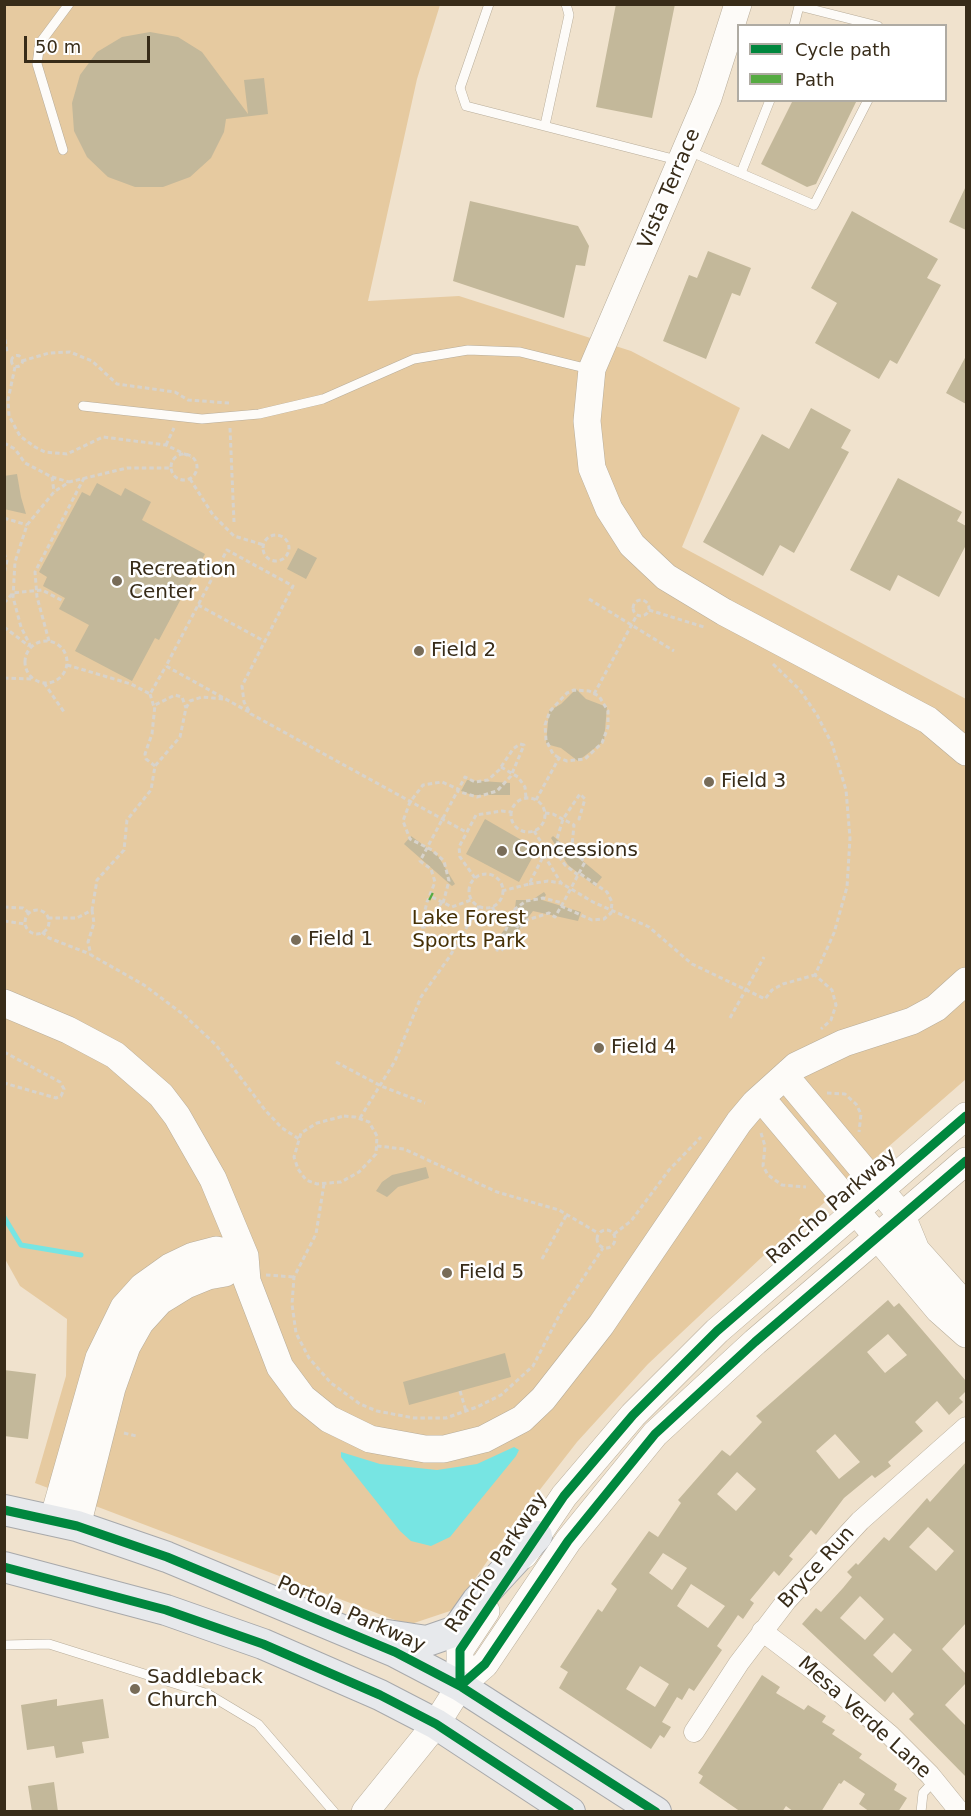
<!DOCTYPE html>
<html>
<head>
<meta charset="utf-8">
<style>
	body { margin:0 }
	#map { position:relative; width:971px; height:1816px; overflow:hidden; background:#f0e2cd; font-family:"DejaVu Sans",sans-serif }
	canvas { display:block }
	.frame { position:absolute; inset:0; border:6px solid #382c19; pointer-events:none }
	.legend { position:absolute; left:737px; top:24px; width:210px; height:78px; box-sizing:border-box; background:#fff; border:2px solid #afaba3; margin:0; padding:8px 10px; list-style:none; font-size:18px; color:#382c19 }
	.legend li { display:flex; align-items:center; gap:12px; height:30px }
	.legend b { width:30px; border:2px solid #afaba3 }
	.scale { position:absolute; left:24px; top:36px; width:126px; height:27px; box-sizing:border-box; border:3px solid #382c19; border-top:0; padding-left:8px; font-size:18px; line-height:21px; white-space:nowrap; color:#382c19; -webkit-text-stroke:4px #fff; paint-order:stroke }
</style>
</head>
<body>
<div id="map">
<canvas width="971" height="1816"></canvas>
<div class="frame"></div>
<ul class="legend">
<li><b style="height:8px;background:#00873e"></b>Cycle path</li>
<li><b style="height:8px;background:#55ab42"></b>Path</li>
</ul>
<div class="scale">50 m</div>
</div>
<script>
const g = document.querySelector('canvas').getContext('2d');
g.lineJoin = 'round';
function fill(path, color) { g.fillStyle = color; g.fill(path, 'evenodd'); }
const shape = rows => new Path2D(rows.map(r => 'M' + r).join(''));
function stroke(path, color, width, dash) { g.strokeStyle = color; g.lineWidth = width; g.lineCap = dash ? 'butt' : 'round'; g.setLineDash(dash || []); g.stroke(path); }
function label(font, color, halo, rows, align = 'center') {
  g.font = font + ' "DejaVu Sans",sans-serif'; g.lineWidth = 5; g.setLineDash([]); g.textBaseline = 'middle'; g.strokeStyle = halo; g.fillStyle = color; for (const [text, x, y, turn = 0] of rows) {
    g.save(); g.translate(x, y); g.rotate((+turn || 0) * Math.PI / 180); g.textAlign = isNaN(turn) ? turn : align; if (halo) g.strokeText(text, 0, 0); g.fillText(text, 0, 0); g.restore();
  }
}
const green = shape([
	[5,5,440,5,417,79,368,301,459,296,631,351,740,408,682,547,966,699,966,1079,762,1257,648,1364,577,1442,514,1523,453,1610,408,1625,35,1483,66,1376,67,1319,20,1286,5,1259]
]);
const water = shape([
	[514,1447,519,1450,516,1456,450,1537,431,1546,411,1541,400,1531,341,1457,341,1452,380,1464,437,1470,477,1464]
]);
const stream = shape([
	[4,1217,21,1245,81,1255]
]);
const building = shape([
	[616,4,675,4,652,118,596,107],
	[150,32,178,37,202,52,248,114,244,80,264,78,268,114,226,119,224,132,211,158,190,177,163,187,135,187,108,177,87,157,74,131,72,103,80,75,97,52,122,37],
	[793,100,857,100,816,184,807,187,761,164],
	[966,186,966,230,949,222],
	[470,201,578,226,589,246,585,266,576,265,564,318,453,281],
	[852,211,938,259,927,278,941,285,897,364,890,360,879,379,815,343,837,303,811,288],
	[708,251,751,268,740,296,732,293,706,359,663,341,689,275,697,278],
	[966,356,966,404,946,393],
	[811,408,851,430,841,448,849,452,794,553,780,545,763,576,703,542,762,434,789,449],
	[17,474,21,497,26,514,4,509,4,476],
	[898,478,962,512,957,521,966,526,966,545,939,597,898,575,890,591,850,570],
	[97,483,121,496,125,488,151,502,142,520,205,554,159,640,155,638,132,681,75,651,89,625,59,609,65,598,43,586,47,577,39,572,82,492,90,496],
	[298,548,317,558,306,579,287,569],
	[576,689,586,699,607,707,604,741,578,761,561,748,546,744,549,711,561,704],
	[467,780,510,783,510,795,472,795,461,791],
	[485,819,537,849,519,882,466,854],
	[411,836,438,856,455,884,452,886,404,844],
	[553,836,602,877,595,886,568,865,551,838],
	[544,892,546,895,542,900,581,912,578,921,533,911,507,945,498,938,520,909,515,908,516,900,532,900],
	[426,1167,429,1178,398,1187,387,1197,376,1191,382,1182,392,1175],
	[888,1300,894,1307,899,1303,966,1381,966,1391,959,1398,963,1402,949,1415,937,1401,915,1422,923,1431,888,1462,891,1466,875,1478,872,1475,844,1498,816,1535,811,1530,789,1556,793,1559,779,1576,774,1571,750,1600,754,1603,743,1619,738,1615,717,1646,722,1650,694,1691,689,1688,682,1700,677,1697,662,1722,671,1727,664,1738,660,1735,651,1749,559,1688,568,1672,560,1667,598,1609,602,1612,617,1589,611,1584,649,1531,658,1537,681,1503,678,1500,722,1450,730,1456,762,1422,756,1416],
	[888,1334,907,1355,885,1373,867,1352],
	[835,1434,860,1462,839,1479,816,1451],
	[737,1472,756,1489,736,1511,717,1494],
	[663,1553,687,1568,672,1590,649,1573],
	[691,1584,725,1606,708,1628,677,1606],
	[640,1666,669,1684,655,1707,626,1689],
	[505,1353,511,1377,409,1405,403,1382],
	[4,1370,36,1374,28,1439,4,1436],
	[966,1462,966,1623,942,1649,966,1674,966,1683,945,1705,966,1726,966,1777,909,1719,914,1714,893,1692,885,1702,802,1624,816,1608,821,1612,843,1588,852,1577,847,1572,856,1563,858,1565,884,1537,889,1541,927,1498,930,1502],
	[928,1527,954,1551,936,1571,909,1547],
	[860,1596,884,1619,865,1640,840,1618],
	[894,1633,912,1650,892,1673,873,1655],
	[762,1675,780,1687,776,1693,804,1710,808,1705,826,1716,822,1722,835,1730,832,1734,862,1754,859,1758,897,1784,894,1790,907,1798,898,1812,870,1812,859,1804,865,1794,844,1780,841,1784,839,1783,821,1812,794,1812,786,1806,782,1812,741,1812,699,1783,703,1776,698,1773],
	[57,1699,57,1706,103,1699,109,1738,82,1742,84,1753,56,1758,54,1746,27,1750,21,1705],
	[54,1782,58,1812,32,1812,28,1786]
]);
const path = shape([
	[4,332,7,352],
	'11.5 361a5.5 5.5 0 1 1 11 0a5.5 5.5 0 1 1-11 0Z',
	[22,361,49,353,70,352,92,361,117,384,175,392,188,400,229,403],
	[15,367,8,400,9,416,20,436,35,447,45,452,67,454,103,437,166,445,191,457],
	[230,428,234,522],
	[4,443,15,449,25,463,52,477,54,492],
	[166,445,174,428],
	'171 467a13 13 0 1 1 26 0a13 13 0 1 1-26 0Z',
	[52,477,69,482],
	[190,479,213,515,234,536,264,545],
	[4,518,27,525],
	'263 548a13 13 0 1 1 26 0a13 13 0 1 1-26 0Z',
	[4,553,7,561,4,574],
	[589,599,674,651],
	'633 608a8 8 0 1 1 16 0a8 8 0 1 1-16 0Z',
	[4,603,13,593,42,590,63,601],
	[198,605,264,641],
	[649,610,704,627],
	[4,627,29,646],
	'25 662a21 21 0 1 1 42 0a21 21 0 1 1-42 0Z',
	[49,641,37,597,35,572,84,478],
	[31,647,21,627,13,597,15,562,27,525,54,492,69,482,127,468,171,468],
	[773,664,800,690,817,715,832,744,846,790,850,838,847,887,834,933,815,975,832,990,836,1005,831,1020,821,1029],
	[67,665,131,684,150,694,166,666],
	[4,678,33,679],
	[44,683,64,712],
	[150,694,154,707],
	[594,694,637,615],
	[249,712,166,666,227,550,293,586,242,686,244,702,251,714,466,832],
	[155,766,146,759,145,754,152,734,155,705,175,695,182,697,186,708],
	[501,767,518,777,525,787,526,798],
	'511 815a17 17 0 1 1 34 0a17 17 0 1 1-34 0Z',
	[536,800,559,758,567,761,585,759,602,743,608,727,608,711,599,696,589,691,574,690,567,693,550,711,545,725,546,740,553,754,559,758],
	[545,813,553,814,574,825,572,846,574,852,585,862,563,903,555,917,549,913,527,920,501,951,497,950,515,909,526,901,543,898,563,903],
	[544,855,561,883,593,902,649,927,692,964,765,999,772,990,783,984,815,975],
	'469 891a17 17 0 1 1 34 0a17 17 0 1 1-34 0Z',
	[578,875,565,865,560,858,557,839,563,819,580,794,585,799,579,819,582,818],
	[475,878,460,857,459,847,476,815,502,811,511,812],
	[529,884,548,881,560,883],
	[502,891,529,884,544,855,541,842,534,831],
	[432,897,452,907,471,900],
	[442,902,426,927,421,927,427,902,435,882,431,869,420,861,465,777,475,782,488,780,499,770,513,749,520,744,524,745,511,776,497,791,477,797,457,791],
	[443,903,449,881,444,861,432,850,410,839,403,821,410,802,423,785,442,782,458,789],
	[561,906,592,920,604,919,611,913,612,902,607,892,579,873],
	[4,907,23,908,29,913],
	[492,907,498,916,520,928],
	[92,910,94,923,88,942,91,955,144,985,184,1015,216,1045,265,1110,282,1128,299,1139],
	'25 922a12 12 0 1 1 24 0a12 12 0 1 1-24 0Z',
	[48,918,77,918,92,910,97,880,124,850,127,820,151,790,155,766,180,737,186,708,190,701,202,697,223,699],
	[4,921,25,924],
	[42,932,49,938,90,954],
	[730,1018,764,957],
	[4,1052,60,1082,64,1089,61,1096,56,1098,4,1083],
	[336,1062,381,1086,425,1103],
	[827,1093,845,1094,856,1104,861,1114,859,1132],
	[344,1116,355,1117,369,1122,377,1136,376,1154,359,1172,341,1182,317,1184,306,1180,298,1169,294,1157,301,1133,317,1123,344,1116],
	[360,1118,395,1061,421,997,450,956,479,906],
	[761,1133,765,1146,763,1166,768,1175,782,1185,806,1187],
	[377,1146,404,1149,497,1192,559,1210,598,1233],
	[324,1184,316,1234,294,1277,292,1304,296,1333,309,1358,331,1383,360,1404,377,1411,414,1418,446,1418,477,1407,501,1395,533,1366,562,1310,603,1248],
	'597 1239a9 9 0 1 1 18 0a9 9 0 1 1-18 0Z',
	[614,1234,631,1221,669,1170,701,1137],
	[542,1259,567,1214],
	[266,1275,294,1277],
	[460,1391,466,1411],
	[124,1433,136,1436]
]);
const lane = shape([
	[489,4,460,88,466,106,677,160],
	[794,26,799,6,878,26],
	[545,125,569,15,566,4],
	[63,150,37,64,40,43,69,4],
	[689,151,814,205,868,100],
	[741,173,770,100],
	[83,406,202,419,259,414,323,399,414,359,468,350,520,352,589,369],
	[4,1645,49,1644,208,1694,258,1724,334,1812],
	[921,1812,923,1793,935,1780]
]);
const street = shape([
	[762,1631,816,1672,890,1735,930,1775,960,1812],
	[694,1732,739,1663,787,1600,860,1521,966,1427]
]);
const secondary = shape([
	[738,4,708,98,592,369,587,421,592,468,609,509,632,545,666,577,724,612,928,720,966,752],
	[4,1003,68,1030,115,1055,161,1095,177,1116,213,1179,245,1256,247,1281,280,1367,303,1398,329,1419,370,1439,425,1449,444,1449,484,1439,522,1419,543,1399,601,1325,739,1122,755,1103,796,1066,844,1043,912,1021,936,1008,966,981],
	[785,1076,902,1216,916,1250,966,1306],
	[761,1098,939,1310,966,1334],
	[53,1520,99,1358,124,1307,142,1287,170,1267,193,1256,216,1250,245,1256],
	[77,1526,112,1388,127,1346,140,1323,160,1301,186,1285,208,1276,225,1273,245,1256],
	[524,1555,564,1496,633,1415,717,1331,966,1116],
	[460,1686,460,1650,486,1611],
	[365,1812,436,1724,460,1686,485,1664,568,1541,655,1434,755,1342,966,1161]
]);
const primary = shape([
	[4,1510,77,1526,167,1557,395,1652,460,1686,656,1812],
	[4,1567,166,1610,263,1644,380,1695,436,1724,570,1812],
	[374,1633,427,1641,456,1631,477,1601,537,1536]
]);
const quiet = shape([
	[430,896,432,897]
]);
const cycleway = shape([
	[4,1510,77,1526,167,1557,395,1652,460,1686,656,1812],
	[4,1567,166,1610,263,1644,380,1695,436,1724,570,1812],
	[460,1686,460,1650,564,1496,633,1415,717,1331,966,1116],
	[460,1686,485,1664,568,1541,655,1434,755,1342,966,1161]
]);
const markers = [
	[117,581,6,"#786c58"],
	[419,651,6,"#786c58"],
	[709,782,6,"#786c58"],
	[502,851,6,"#786c58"],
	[296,940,6,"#786c58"],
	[599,1048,6,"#786c58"],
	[447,1273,6,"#786c58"],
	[135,1689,6,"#786c58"]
];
const streetNames = [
	["Vista Terrace",670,189,-67],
	["Rancho Parkway",832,1207,-41],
	["Rancho Parkway",497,1563,-56],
	["Bryce Run",817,1568,-48],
	["Portola Parkway",351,1615,24],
	["Mesa Verde Lane",864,1718,42]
];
const poiNames = [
	["Recreation",129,570],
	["Center",129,593],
	["Field 2",431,651],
	["Field 3",721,782],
	["Concessions",514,851],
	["Field 1",308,940],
	["Field 4",611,1048],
	["Field 5",459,1273],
	["Saddleback",147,1678],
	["Church",147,1701]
];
const parkNames = [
	["Lake Forest",469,919],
	["Sports Park",469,942]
];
fill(green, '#e6caa0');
fill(water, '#77e5e3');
stroke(stream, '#77e5e3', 5);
fill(building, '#c3b89a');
stroke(lane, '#b8ad9a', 10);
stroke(street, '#b8ad9a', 21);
stroke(secondary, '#b8ad9a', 28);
stroke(primary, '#a8a9ab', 32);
stroke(path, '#d7d3cc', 3, [4.5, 3]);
stroke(lane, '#fdfbf8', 9);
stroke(street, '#fdfbf8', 20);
stroke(secondary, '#fdfbf8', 27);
stroke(primary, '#e7e9ec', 30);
stroke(quiet, '#55ab42', 8, [15, 8]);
stroke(cycleway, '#00873e', 9);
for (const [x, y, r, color] of markers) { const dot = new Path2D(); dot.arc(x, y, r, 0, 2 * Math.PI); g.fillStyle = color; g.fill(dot); stroke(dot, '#fff', 2); }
label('20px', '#382c19', '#fff', streetNames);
label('20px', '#382c19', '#fff', poiNames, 'left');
label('20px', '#463005', '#fff', parkNames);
</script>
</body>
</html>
